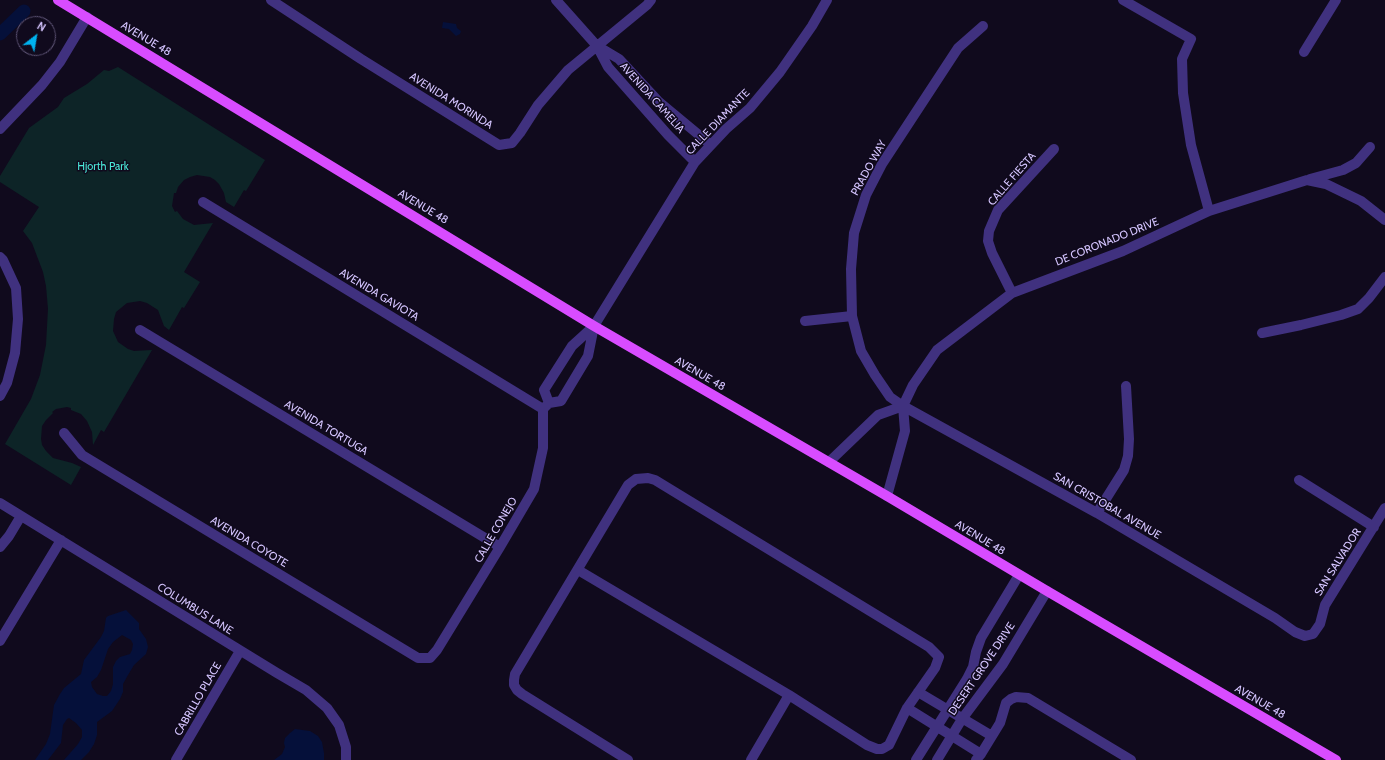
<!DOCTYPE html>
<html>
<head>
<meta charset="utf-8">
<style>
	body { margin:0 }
	#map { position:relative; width:1385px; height:760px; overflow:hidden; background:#100a1d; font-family:Cabin,sans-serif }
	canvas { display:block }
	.north { position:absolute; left:16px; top:16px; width:40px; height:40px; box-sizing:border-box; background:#100a1d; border:1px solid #5f5577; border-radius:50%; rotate:31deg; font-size:11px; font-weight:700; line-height:16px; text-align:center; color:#d5c5ff }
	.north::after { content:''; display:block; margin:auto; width:14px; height:18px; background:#00b3f0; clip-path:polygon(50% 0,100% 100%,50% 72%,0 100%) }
</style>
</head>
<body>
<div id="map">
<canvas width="1385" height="760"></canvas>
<div class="north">N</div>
</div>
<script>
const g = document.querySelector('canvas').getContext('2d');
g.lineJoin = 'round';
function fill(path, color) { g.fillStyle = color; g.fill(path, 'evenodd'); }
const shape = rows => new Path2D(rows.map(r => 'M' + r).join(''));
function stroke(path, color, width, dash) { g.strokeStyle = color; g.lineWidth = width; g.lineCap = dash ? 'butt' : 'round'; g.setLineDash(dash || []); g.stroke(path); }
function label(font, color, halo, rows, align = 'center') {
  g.font = font + ' Cabin,sans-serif'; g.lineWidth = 3; g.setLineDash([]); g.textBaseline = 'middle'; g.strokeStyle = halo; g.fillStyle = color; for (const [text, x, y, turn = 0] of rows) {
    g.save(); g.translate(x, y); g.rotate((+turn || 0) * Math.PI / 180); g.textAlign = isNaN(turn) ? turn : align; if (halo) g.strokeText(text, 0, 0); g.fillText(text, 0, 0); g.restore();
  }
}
const green = shape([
	[118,67,265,160,246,191,244,190,234,207,226,202,224,193,219,184,215,180,210,177,197,175,190,177,184,180,178,187,176,193,174,193,172,206,175,212,177,211,183,219,194,225,213,223,184,272,200,282,184,308,182,307,169,330,164,326,158,310,147,303,140,301,127,303,116,312,114,319,113,331,118,342,128,349,134,351,152,350,104,432,101,430,93,445,92,432,87,421,81,414,71,410,71,408,67,407,56,409,52,412,53,413,46,420,42,426,41,439,42,445,46,451,53,458,72,463,81,467,71,485,5,444,31,399,40,375,46,345,48,309,46,286,43,272,32,243,23,231,39,207,0,182,0,176,29,128,58,107,64,98,87,84,104,70,109,71]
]);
const water = shape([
	[443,22,456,24,457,28,461,31,460,34,456,36,449,29,442,28],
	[126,610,139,623,139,629,146,639,148,647,146,654,134,665,128,675,123,684,123,692,120,699,112,711,97,722,97,735,94,744,89,752,81,760,64,760,78,744,82,737,82,730,76,723,69,718,67,719,63,725,61,743,48,760,35,760,46,744,50,734,54,705,60,694,64,688,81,674,84,660,101,637,104,631,106,618,108,616],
	[122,635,131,640,133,644,132,650,130,654,120,657,116,661,113,667,113,684,111,691,107,696,103,696,97,694,92,687,91,682,97,677,101,670,108,649,113,642],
	[295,729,310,731,318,736,322,742,324,753,324,760,274,760,282,754,285,747,284,743,285,738,290,733]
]);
const canal = shape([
	[0,34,24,11]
]);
const minor = shape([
	[271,0,361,59,499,145,512,143,520,133,538,105,568,70,647,5,651,0],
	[556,0,597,46,608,67,668,135,695,162],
	[1123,0,1191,39,1182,59,1183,93,1191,145,1209,211],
	[983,26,958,48,882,164,866,195,854,233,851,269,852,316,861,351,875,375,890,397,903,406,1097,513,1275,618,1295,632,1305,636,1313,634,1320,624,1325,605,1385,508],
	[599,47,619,59,658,101,711,145],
	[1304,52,1336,0],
	[0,129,42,85,60,62,87,17],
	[1310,179,1343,170,1356,163,1370,147],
	[203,202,543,409],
	[0,257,3,260,16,288,18,319,15,353,7,383,0,396],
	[1012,293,992,253,988,241,989,231,998,210,1054,149],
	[805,321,852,316],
	[140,330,500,547],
	[1262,333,1301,325,1341,315,1358,309,1369,298,1385,277],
	[549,403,544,390,572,346,594,326,695,162,726,129,750,108,780,72,812,26,827,0],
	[64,433,82,455,418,658,430,658,437,650,500,547,534,489,543,448,543,409,549,403,561,401,588,356,594,326],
	[829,462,878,415,903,406],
	[1299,480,1374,527],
	[887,496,905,431,903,406,913,385,937,350,1012,293,1123,251,1209,211,1307,180,1326,184,1361,201,1385,220],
	[0,503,277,673,306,690,327,708,339,725,346,747,346,760],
	[1097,513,1124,470,1128,456,1129,439,1126,386],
	[0,547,9,536,21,516],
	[578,570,789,695,867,745,877,749,882,749,889,745,907,708,935,668,939,657,929,647,655,480,648,478,636,479,628,485,515,674,514,680,514,685,517,690,522,694,628,760],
	[0,641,61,540],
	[918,692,992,736],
	[907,708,981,754],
	[176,760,240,651],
	[751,760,789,695],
	[916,760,967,679,973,667,976,652,981,638,1019,575],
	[937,760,962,719,1003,664,1047,591],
	[976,760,981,754,1000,723,1006,703,1011,699,1016,697,1028,698,1131,760]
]);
const major = shape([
	[58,0,594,326,887,496,1047,591,1336,760]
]);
const streetNames = [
	["AVENUE 48",146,39,31],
	["AVENIDA CAMELIA",652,98,48],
	["AVENIDA MORINDA",451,101,32],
	["CALLE DIAMANTE",718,122,-46],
	["PRADO WAY",869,168,-61],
	["CALLE FIESTA",1012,179,-49],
	["AVENUE 48",423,207,31],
	["DE CORONADO DRIVE",1107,242,-22],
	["AVENIDA GAVIOTA",379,295,31],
	["AVENUE 48",700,374,30],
	["AVENIDA TORTUGA",326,428,31],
	["SAN CRISTOBAL AVENUE",1107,506,30],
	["CALLE CONEJO",496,530,-60],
	["AVENUE 48",980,538,31],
	["AVENIDA COYOTE",249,542,31],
	["SAN SALVADOR",1338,562,-58],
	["COLUMBUS LANE",195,609,32],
	["DESERT GROVE DRIVE",982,669,-56],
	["CABRILLO PLACE",198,699,-60],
	["AVENUE 48",1260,702,30]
];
const parkNames = [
	["Hjorth Park",103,167]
];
fill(green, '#0d2427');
fill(water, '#05103a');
stroke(canal, '#05103a', 13);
stroke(minor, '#40317f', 10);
stroke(major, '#d84cff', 10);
label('11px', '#d5c5ff', '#100a1d', streetNames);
label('11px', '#4ae7d8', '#100a1d', parkNames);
</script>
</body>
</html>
